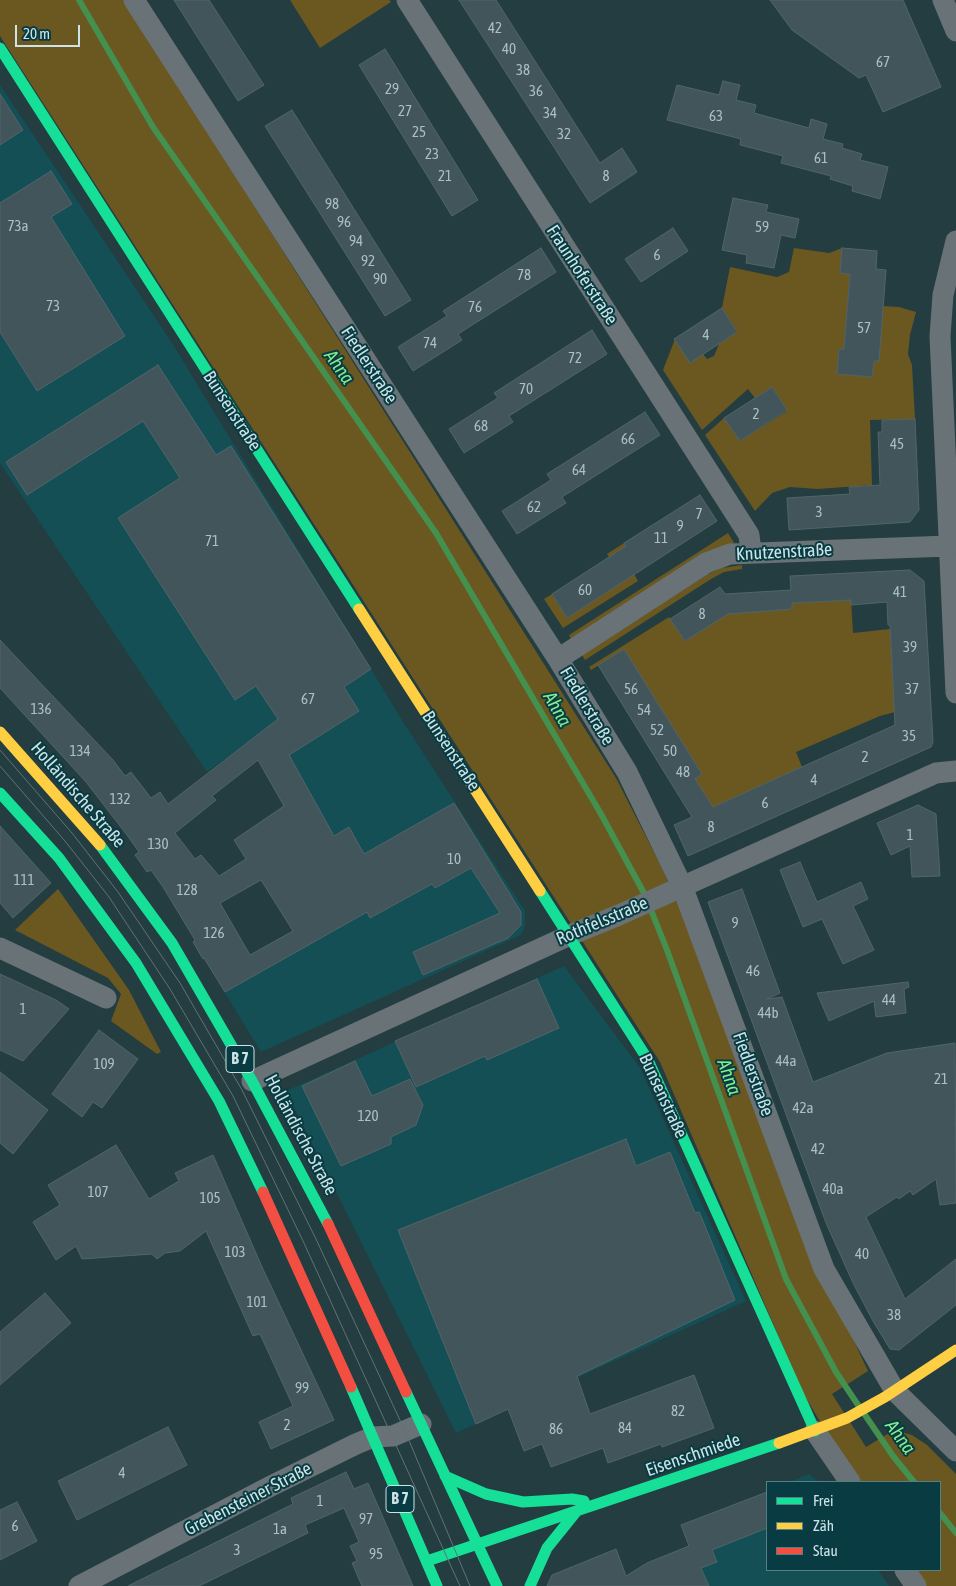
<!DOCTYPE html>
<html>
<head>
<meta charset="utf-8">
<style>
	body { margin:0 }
	#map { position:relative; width:956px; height:1586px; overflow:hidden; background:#233d40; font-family:"Asap Condensed",sans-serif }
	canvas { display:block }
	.legend { position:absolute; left:766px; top:1481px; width:175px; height:90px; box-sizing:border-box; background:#083c42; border:1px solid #567f84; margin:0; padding:6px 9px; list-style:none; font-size:15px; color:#cce4e8 }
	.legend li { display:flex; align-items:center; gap:10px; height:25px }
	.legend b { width:25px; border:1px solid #567f84 }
	.scale { position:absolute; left:15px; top:25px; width:65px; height:22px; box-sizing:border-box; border:2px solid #cce4e8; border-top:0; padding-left:6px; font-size:15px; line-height:18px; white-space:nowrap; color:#cce4e8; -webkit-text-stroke:4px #083c42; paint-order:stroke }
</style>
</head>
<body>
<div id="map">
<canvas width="956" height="1586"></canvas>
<ul class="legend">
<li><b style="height:6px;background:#16e098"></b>Frei</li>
<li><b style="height:6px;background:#ffcf43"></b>Zäh</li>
<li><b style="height:6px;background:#f24e42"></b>Stau</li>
</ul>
<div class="scale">20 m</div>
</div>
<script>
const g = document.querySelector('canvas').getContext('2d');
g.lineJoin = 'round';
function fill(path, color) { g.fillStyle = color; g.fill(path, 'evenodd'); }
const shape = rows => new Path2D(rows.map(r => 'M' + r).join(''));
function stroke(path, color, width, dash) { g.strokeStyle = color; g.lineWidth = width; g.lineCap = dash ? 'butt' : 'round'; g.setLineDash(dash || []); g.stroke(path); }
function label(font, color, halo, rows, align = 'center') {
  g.font = font + ' "Asap Condensed",sans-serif'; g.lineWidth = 4; g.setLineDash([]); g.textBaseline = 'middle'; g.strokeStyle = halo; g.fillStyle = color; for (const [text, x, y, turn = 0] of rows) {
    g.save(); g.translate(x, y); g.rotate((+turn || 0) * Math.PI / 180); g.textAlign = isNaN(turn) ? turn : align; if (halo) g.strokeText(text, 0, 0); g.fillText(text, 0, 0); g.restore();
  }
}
const built = shape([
	[0,85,172,343,402,720,525,911,525,925,521,935,261,1052,214,975,340,904,248,742,207,772,0,463],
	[564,966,640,1068,746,1301,456,1433,286,1091],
	[809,1474,819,1482,790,1482],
	[767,1492,767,1570,878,1570,889,1586,702,1586,707,1583,692,1545,689,1546,681,1525]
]);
const green = shape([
	[0,0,124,0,616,778,662,868,680,909,836,1303,868,1371,832,1394,866,1447,894,1430,912,1435,927,1445,956,1474,956,1586,923,1586,913,1570,940,1570,940,1482,856,1482,803,1393,660,1062,0,36],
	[290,0,389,0,391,2,320,48],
	[794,248,829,253,842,248,840,273,850,274,844,349,839,349,837,374,872,377,883,306,899,307,916,312,910,335,908,354,912,365,915,419,870,420,872,485,818,489,790,487,772,493,755,511,705,435,724,418,740,441,787,411,772,387,755,398,748,389,702,430,663,370,675,339,703,354,707,359,714,356,719,344,737,332,722,308,730,267,777,277,789,272],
	[728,533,734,543,732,544,571,639,569,635],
	[624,543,642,570,634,574,638,581,563,628,544,599,552,594,567,618,624,581,607,554],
	[742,565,742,569,724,572,711,579,585,660,582,655,708,574,722,568],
	[851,600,853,633,890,629,895,712,880,716,796,752,802,767,713,807,695,779,702,774,624,650,591,670,589,667,669,617,685,641,735,609,747,612,792,609,792,603],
	[58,889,129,990,161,1052,157,1054,111,1021,121,994,108,978,15,930]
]);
const stream = shape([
	[79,0,153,127,436,533,601,814,645,895,667,950,786,1279,836,1372,858,1405],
	[865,1415,893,1456,914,1482],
	[940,1513,956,1533]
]);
const building = shape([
	[174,0,209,0,264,85,238,101,174,0],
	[459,0,496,0,600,163,622,148,637,172,590,203,459,0],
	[770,0,903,0,941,87,883,112,866,75,859,78,792,30,770,0],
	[385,49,478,200,452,216,359,65,385,49],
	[723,81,740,85,736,100,756,105,754,113,809,128,811,119,827,124,823,139,843,144,842,148,862,154,860,160,888,167,880,199,852,191,853,186,830,179,831,176,781,163,783,156,740,145,741,139,667,120,677,85,719,95,723,81],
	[0,94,23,130,0,145,0,94],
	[292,110,411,300,385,316,265,126,292,110],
	[51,171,72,204,51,217,125,336,37,391,0,332,0,203,51,171],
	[733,198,768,205,766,212,799,219,795,238,781,235,774,268,746,263,747,255,722,250,733,198],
	[673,228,688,251,641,282,625,259,673,228],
	[541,248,556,272,458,334,462,340,413,371,398,347,447,316,443,311,541,248],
	[842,248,877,251,876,269,886,270,879,361,874,361,872,377,837,374,839,349,844,349,850,274,840,273,842,248],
	[722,308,737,332,690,363,674,339,722,308],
	[592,330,607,354,509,416,513,422,464,453,449,429,498,398,494,393,592,330],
	[158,365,216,455,231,446,371,669,344,687,359,711,289,755,334,836,349,827,364,854,454,803,521,912,521,925,508,938,423,975,413,952,500,913,471,868,435,888,432,884,370,918,367,912,225,992,204,958,203,959,193,942,195,940,163,887,151,870,147,872,135,855,139,852,127,835,86,782,0,688,0,640,113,760,125,776,131,772,151,798,160,792,168,804,278,719,256,686,235,700,118,518,180,478,143,421,27,495,6,462,158,365],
	[258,760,284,806,234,840,246,859,219,876,201,855,195,859,175,833,216,800,212,796,258,760],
	[261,880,293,931,250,955,220,903,261,880],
	[772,387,787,410,740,441,724,418,772,387],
	[645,412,660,435,562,497,566,503,517,534,502,511,551,480,547,474,645,412],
	[915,419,919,510,910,522,789,530,787,498,850,494,849,487,880,485,878,432,882,432,882,420,915,419],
	[700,495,717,521,567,618,552,594,626,546,624,543,700,495],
	[910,570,924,581,933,742,931,747,688,856,674,825,692,817,598,665,624,649,702,774,695,779,713,807,895,725,890,625,888,625,887,602,851,605,851,600,792,603,792,609,728,614,685,641,670,619,720,587,725,594,791,590,790,576,910,570],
	[918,805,936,814,940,876,912,877,910,846,891,855,877,823,918,805],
	[0,826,51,883,13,918,0,903,0,826],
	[800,862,817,902,861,882,868,899,853,906,874,950,843,964,822,919,803,927,780,870,800,862],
	[742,889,780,993,767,999,782,997,813,1082,887,1053,955,1043,956,1203,940,1205,936,1179,913,1195,910,1191,899,1199,897,1197,866,1217,905,1299,956,1259,956,1305,899,1350,890,1349,873,1321,854,1285,826,1223,708,902,742,889],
	[0,974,56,1000,69,1009,23,1061,0,1050,0,974],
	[537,979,559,1028,487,1060,485,1056,416,1087,395,1041,537,979],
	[908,982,909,987,904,989,906,1013,876,1017,874,1001,829,1021,817,993,908,982],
	[99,1030,138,1059,102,1108,93,1102,82,1117,52,1094,99,1030],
	[355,1061,372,1096,410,1079,423,1105,416,1125,391,1137,391,1144,341,1166,302,1086,355,1061],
	[0,1072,48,1110,13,1154,0,1143,0,1072],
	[626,1139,636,1166,670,1152,695,1213,699,1212,703,1221,735,1300,577,1376,590,1414,694,1375,714,1428,662,1447,661,1444,608,1463,603,1448,551,1467,542,1444,524,1451,508,1409,476,1424,398,1230,626,1139],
	[116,1145,149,1199,179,1181,175,1173,213,1155,262,1267,334,1420,271,1449,259,1422,293,1406,260,1334,253,1336,206,1231,180,1251,165,1253,157,1259,152,1254,82,1259,76,1246,56,1260,33,1222,60,1205,48,1185,116,1145],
	[45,1293,71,1323,0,1385,0,1332,45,1293],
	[168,1427,187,1465,77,1520,58,1481,168,1427],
	[346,1472,354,1489,368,1483,413,1586,362,1586,352,1563,357,1561,350,1546,359,1542,344,1508,305,1525,308,1533,199,1586,128,1586,293,1504,291,1498,346,1472],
	[767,1492,767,1528,712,1550,717,1562,701,1568,709,1586,547,1586,552,1575,616,1549,626,1576,647,1563,689,1546,681,1525,767,1492],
	[17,1502,37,1541,0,1560,0,1510,17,1502]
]);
const street = shape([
	[134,0,558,659,627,772,682,886,824,1269,895,1391,956,1451],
	[407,0,749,535,751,552],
	[943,0,956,31],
	[956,241,943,295,940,336,956,693],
	[558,659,706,563,730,554,949,546],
	[0,948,106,998],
	[252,1081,570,935,619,915,936,773,956,771],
	[815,1431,850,1482],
	[905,1570,916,1586],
	[79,1586,271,1486,356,1444,373,1437,393,1436,421,1424]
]);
const fast = shape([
	[0,48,359,609],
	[0,793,59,858,136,963,219,1101,263,1192],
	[100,845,172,943,252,1081,328,1224],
	[540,891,648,1060,815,1431],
	[351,1387,437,1586],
	[406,1392,497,1586],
	[445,1476,486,1494,523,1502,572,1499,584,1501],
	[427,1561,779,1443],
	[530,1586,547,1548,576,1512]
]);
const slow = shape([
	[359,609,540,891],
	[0,732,100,845],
	[779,1443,847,1418,885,1397,956,1350]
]);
const jam = shape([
	[263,1192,351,1387],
	[328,1224,406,1392]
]);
const tram = shape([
	[0,750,72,833,118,892,180,983,242,1090,316,1239,405,1431,470,1586],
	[0,766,65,841,109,897,170,989,233,1096,304,1243,460,1586]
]);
const numberNames = [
	["42",495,28],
	["40",509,49],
	["67",883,62],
	["38",523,70],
	["29",392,89],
	["36",536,91],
	["27",405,111],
	["34",550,113],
	["63",716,116],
	["25",419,132],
	["32",564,134],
	["23",432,154],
	["61",821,158],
	["21",445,176],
	["8",606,176],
	["98",332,204],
	["96",344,222],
	["73a",18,226],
	["59",762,227],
	["94",356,241],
	["6",657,255],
	["92",368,261],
	["78",524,275],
	["90",380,279],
	["73",53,306],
	["76",475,307],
	["57",864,328],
	["4",706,335],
	["74",430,343],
	["72",575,358],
	["70",526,389],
	["2",756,414],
	["68",481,426],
	["66",628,439],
	["45",897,444],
	["64",579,470],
	["62",534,507],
	["3",819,512],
	["7",699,514],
	["9",680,526],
	["11",661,538],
	["71",212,541],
	["60",585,590],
	["41",900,592],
	["8",702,614],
	["39",910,647],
	["56",631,689],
	["37",912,689],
	["67",308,699],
	["136",41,709],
	["54",644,710],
	["52",657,730],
	["35",909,736],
	["134",80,751],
	["50",670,751],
	["2",865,757],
	["48",683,772],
	["4",814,780],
	["132",120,799],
	["6",765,803],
	["8",711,827],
	["1",910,835],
	["130",158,844],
	["10",454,859],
	["111",24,880],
	["128",187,890],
	["9",735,923],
	["126",214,933],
	["46",753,971],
	["44",889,1000],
	["1",23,1009],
	["44b",768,1013],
	["44a",786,1061],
	["109",104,1064],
	["21",941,1079],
	["42a",803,1108],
	["120",368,1116],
	["42",818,1149],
	["40a",833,1189],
	["107",98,1192],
	["105",210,1198],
	["103",235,1252],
	["40",862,1254],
	["101",257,1302],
	["38",894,1315],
	["99",302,1388],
	["82",678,1411],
	["2",287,1425],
	["84",625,1428],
	["86",556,1429],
	["4",122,1473],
	["1",320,1501],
	["97",366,1519],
	["6",15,1526],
	["1a",280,1529],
	["3",237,1550],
	["95",376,1554]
];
const shields = [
	[240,1059,28],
	[400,1499,28]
];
const shieldNames = [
	["B 7",240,1059],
	["B 7",400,1499]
];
const streetNames = [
	["Fraunhoferstraße",582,275,57],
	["Fiedlerstraße",369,365,57],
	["Bunsenstraße",232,411,57],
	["Knutzenstraße",784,552,-3],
	["Fiedlerstraße",587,706,59],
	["Bunsenstraße",451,751,57],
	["Holländische Straße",78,795,49],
	["Rothfelsstraße",602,921,-23],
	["Fiedlerstraße",753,1074,70],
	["Bunsenstraße",663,1096,65],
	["Holländische Straße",301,1135,62],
	["Eisenschmiede",693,1455,-19],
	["Grebensteiner Straße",248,1499,-27]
];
const waterNames = [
	["Ahna",339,367,55],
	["Ahna",557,709,60],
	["Ahna",729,1077,70],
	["Ahna",900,1437,54]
];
fill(built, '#144f56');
fill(green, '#6b5821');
stroke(stream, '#44904f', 6);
fill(building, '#41555a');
stroke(building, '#51656a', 1);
stroke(street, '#697276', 21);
stroke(fast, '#16e098', 11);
stroke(slow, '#ffcf43', 11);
stroke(jam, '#f24e42', 11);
stroke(tram, '#637276', 1);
label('15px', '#a9c0c4', null, numberNames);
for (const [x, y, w] of shields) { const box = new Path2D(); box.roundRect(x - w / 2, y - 13.5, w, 27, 4); g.fillStyle = '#083c42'; g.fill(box); stroke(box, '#cce4e8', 1); }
label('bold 16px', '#cce4e8', null, shieldNames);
label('18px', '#cce4e8', '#083c42', streetNames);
label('italic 19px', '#83ec8e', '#083c42', waterNames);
</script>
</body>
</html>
